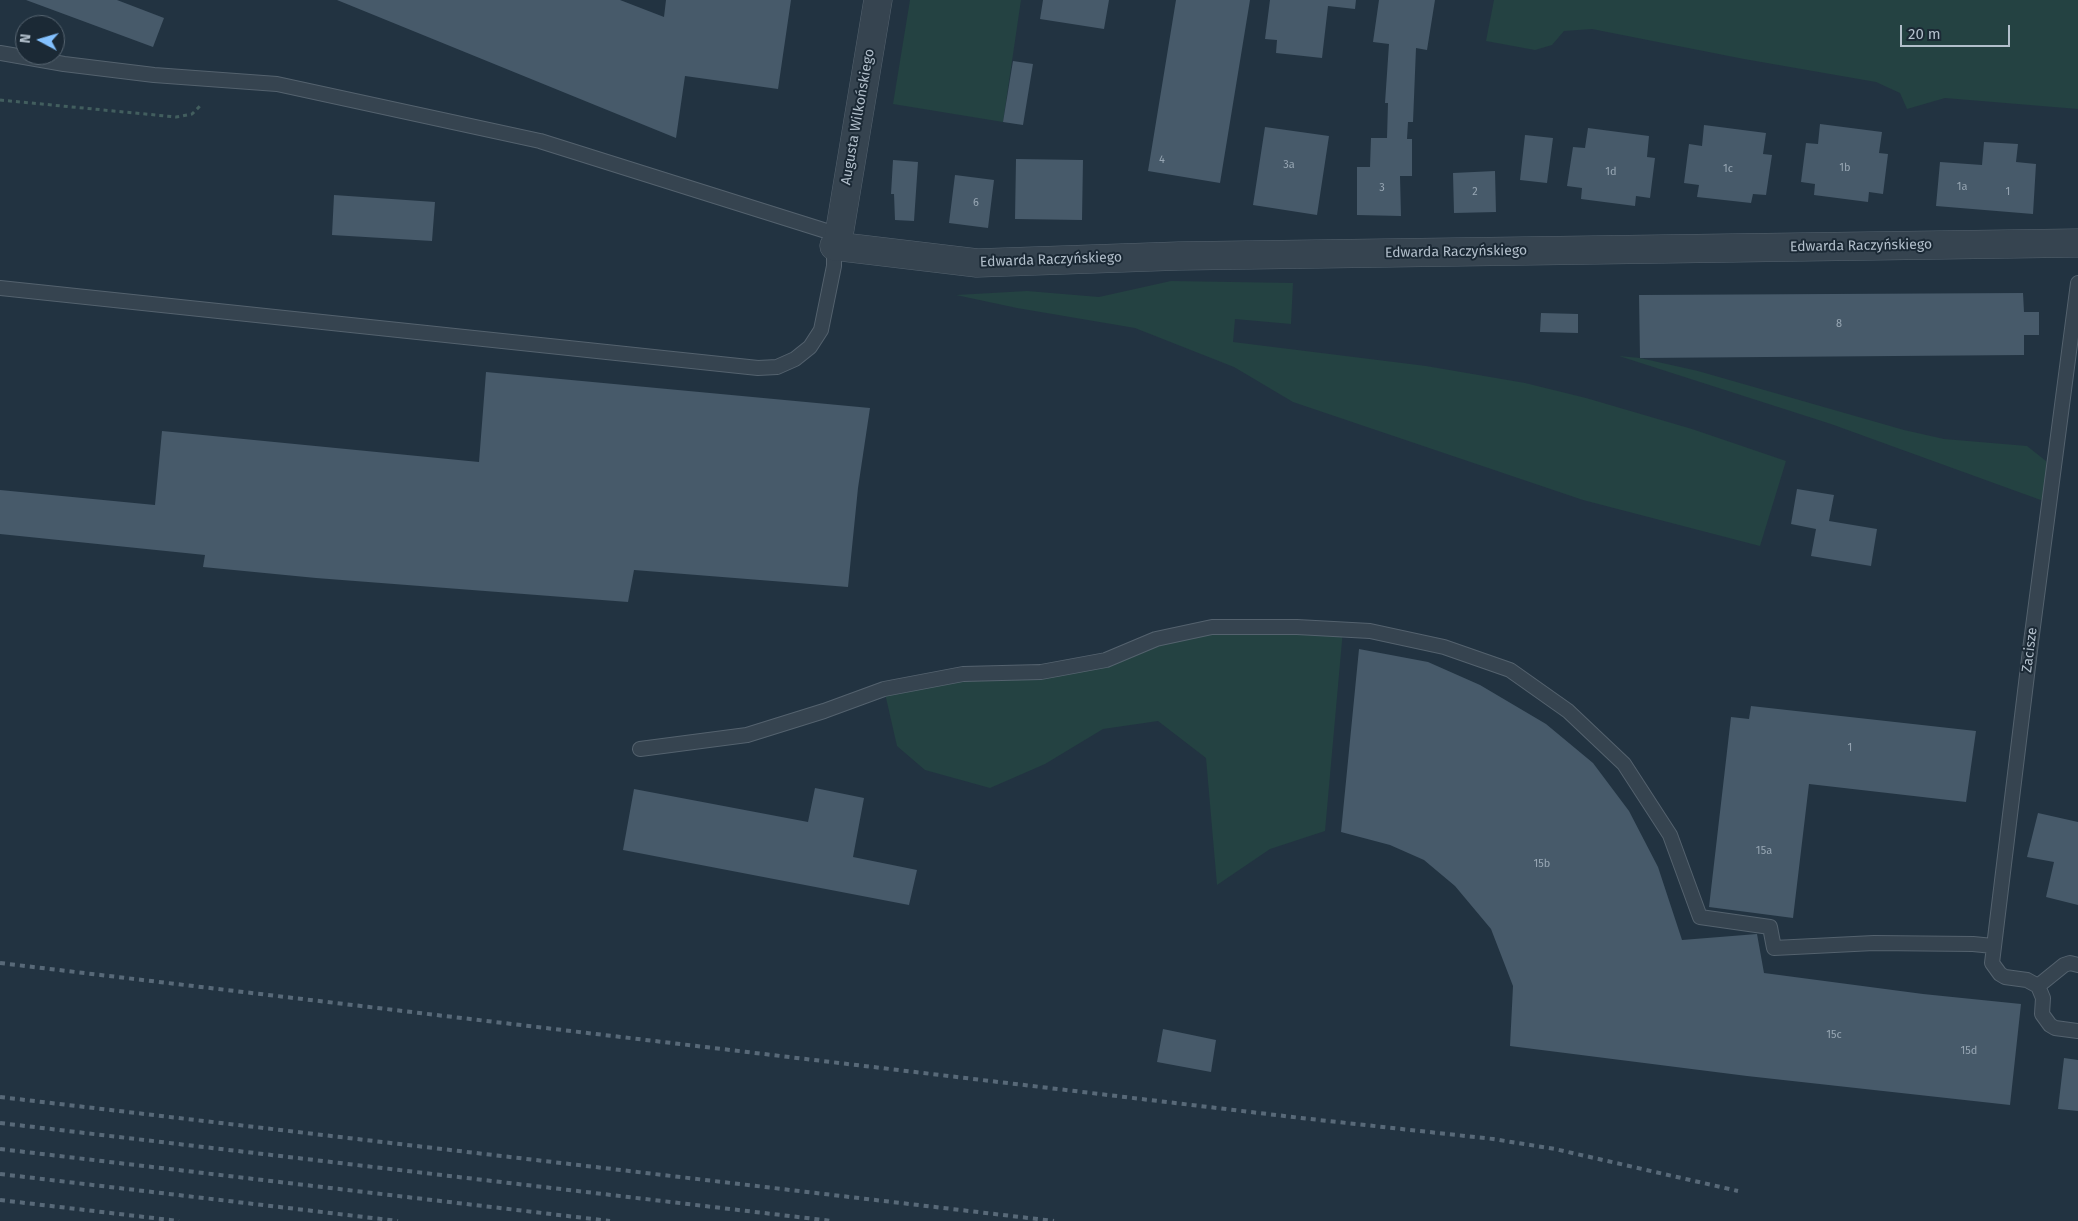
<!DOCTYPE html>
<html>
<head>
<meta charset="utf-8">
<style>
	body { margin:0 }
	#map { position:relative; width:2078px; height:1221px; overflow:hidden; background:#223341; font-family:"Fira Sans",sans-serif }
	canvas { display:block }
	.north { position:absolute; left:15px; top:15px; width:50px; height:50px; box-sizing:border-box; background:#1b2935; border:1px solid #576571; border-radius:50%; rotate:276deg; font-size:14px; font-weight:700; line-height:20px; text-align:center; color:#b2bfcb }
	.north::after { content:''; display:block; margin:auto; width:18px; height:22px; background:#83c1ff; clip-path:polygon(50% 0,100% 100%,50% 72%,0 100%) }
	.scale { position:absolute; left:1900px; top:25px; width:110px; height:22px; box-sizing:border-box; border:2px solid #b2bfcb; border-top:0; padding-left:6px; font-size:15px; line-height:18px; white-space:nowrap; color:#b2bfcb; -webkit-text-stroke:4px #1b2935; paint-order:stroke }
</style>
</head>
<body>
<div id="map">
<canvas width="2078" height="1221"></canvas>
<div class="north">N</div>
<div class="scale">20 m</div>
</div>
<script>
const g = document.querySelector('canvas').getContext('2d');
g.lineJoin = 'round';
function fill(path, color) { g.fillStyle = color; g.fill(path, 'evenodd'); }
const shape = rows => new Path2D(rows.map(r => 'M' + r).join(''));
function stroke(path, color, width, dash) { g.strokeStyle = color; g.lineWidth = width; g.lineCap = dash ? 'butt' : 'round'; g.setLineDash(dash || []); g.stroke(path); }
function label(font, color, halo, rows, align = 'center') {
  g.font = font + ' "Fira Sans",sans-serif'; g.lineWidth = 4; g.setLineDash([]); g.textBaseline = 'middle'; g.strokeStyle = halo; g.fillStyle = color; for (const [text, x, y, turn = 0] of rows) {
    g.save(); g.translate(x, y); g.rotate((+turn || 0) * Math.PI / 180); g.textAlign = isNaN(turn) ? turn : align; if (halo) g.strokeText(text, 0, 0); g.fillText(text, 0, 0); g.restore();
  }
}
const green = shape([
	[910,0,1021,0,1003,122,893,104],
	[1494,0,2078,0,2078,109,1945,98,1907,109,1900,93,1876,82,1744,59,1592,29,1564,31,1552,45,1535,50,1486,41],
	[1171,281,1293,283,1291,324,1235,319,1233,342,1426,366,1525,383,1586,398,1692,429,1786,461,1760,546,1583,500,1293,402,1234,367,1135,328,1017,308,956,295,1027,291,1099,297],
	[1619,356,1640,358,1698,371,1904,430,1944,439,2027,446,2046,461,2052,482,2049,503,1831,424],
	[1212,627,1343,630,1325,831,1270,849,1217,885,1206,758,1158,721,1103,729,1045,764,990,788,925,770,897,746,884,689,1041,672]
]);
const building = shape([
	[26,0,117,0,164,18,153,47],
	[337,0,620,0,664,17,666,0,791,0,778,89,685,76,676,138],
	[1043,0,1109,0,1104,29,1040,19],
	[1176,0,1250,0,1220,183,1148,171],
	[1270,0,1356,0,1355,9,1328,6,1322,58,1276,53,1277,40,1265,39],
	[1379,0,1435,0,1427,50,1416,48,1413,122,1408,122,1407,139,1412,139,1412,176,1400,176,1401,216,1357,215,1357,167,1370,167,1371,138,1387,138,1388,103,1385,103,1389,44,1373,42],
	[1013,61,1033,64,1023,125,1003,122],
	[1820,124,1882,132,1879,153,1888,154,1883,194,1869,192,1868,202,1814,195,1815,184,1801,182,1806,143,1818,144],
	[1704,125,1766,133,1763,154,1772,155,1766,195,1753,194,1751,203,1697,197,1699,185,1684,183,1689,144,1702,146],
	[1265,127,1329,136,1317,215,1253,205],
	[1588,128,1649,136,1647,157,1655,158,1650,198,1636,196,1635,206,1581,199,1582,188,1567,186,1573,147,1585,148],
	[1525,135,1553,138,1547,183,1520,180],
	[1984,142,2018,144,2016,162,2036,164,2033,214,1936,206,1940,162,1982,165],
	[1016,159,1083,160,1082,220,1015,219],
	[893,160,918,162,914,221,895,220,894,194,891,194],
	[1495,171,1496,212,1454,213,1453,173],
	[955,175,994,180,988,228,949,223],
	[334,195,435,202,432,241,332,235],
	[2023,293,2024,312,2039,312,2039,335,2024,335,2024,355,1640,358,1639,295],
	[1541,313,1578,314,1578,333,1540,332],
	[486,372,870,408,858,488,848,587,634,570,628,602,316,578,203,567,205,555,0,534,0,490,155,505,162,431,479,462],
	[1797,489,1834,495,1829,521,1877,529,1871,566,1811,556,1816,529,1791,524],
	[1359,649,1428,662,1480,685,1546,724,1593,763,1629,811,1658,867,1682,940,1757,934,1764,973,1923,994,2021,1004,2010,1105,1747,1076,1510,1046,1513,986,1491,929,1455,886,1424,860,1390,845,1341,832],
	[1751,706,1976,731,1966,802,1809,784,1793,918,1709,907,1731,717,1749,719],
	[815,788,864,798,853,857,917,870,909,905,623,850,634,789,808,822],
	[2038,813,2078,822,2078,905,2046,897,2054,862,2027,857],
	[1163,1029,1216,1040,1211,1072,1157,1062],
	[2064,1058,2078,1060,2078,1111,2058,1109]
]);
const path = shape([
	[0,100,176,117,192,114,201,105]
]);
const lane = shape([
	[0,53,64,64,154,75,277,84,540,141,839,235,834,246,834,266,821,330,810,347,795,359,777,367,758,368,0,288],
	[2078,283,2031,642,1992,963,2000,974,2005,977,2027,980,2038,986,2043,998,2042,1014,2050,1025,2055,1028,2078,1031],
	[640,749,747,735,824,711,884,689,963,674,1041,672,1106,660,1156,639,1212,627,1297,627,1370,631,1444,647,1510,670,1568,711,1624,764,1670,835,1700,917,1770,927,1774,948,1874,943,1973,944,1993,946],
	[2038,986,2064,965,2070,963,2078,965]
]);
const street = shape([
	[839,235,878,0],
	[834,246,977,263,1179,256,2078,243]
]);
const rail = shape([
	[0,963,1301,1118,1493,1139,1555,1149,1738,1191],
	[0,1097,1054,1221],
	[0,1123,832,1221],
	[0,1149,610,1221],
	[0,1174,398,1221],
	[0,1200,179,1221]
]);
const numberNames = [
	["4",1162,160],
	["3a",1289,165],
	["1b",1845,168],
	["1c",1728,169],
	["1d",1611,172],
	["1a",1962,187],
	["3",1382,188],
	["2",1475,192],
	["1",2008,192],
	["6",976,203],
	["8",1839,324],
	["1",1850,748],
	["15a",1764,851],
	["15b",1542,864],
	["15c",1834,1035],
	["15d",1969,1051]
];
const streetNames = [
	["Augusta Wilkońskiego",858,117,-80],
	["Edwarda Raczyńskiego",1861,246,-1],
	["Edwarda Raczyńskiego",1456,252,-1],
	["Edwarda Raczyńskiego",1051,260,-2],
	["Zacisze",2030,650,-83]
];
fill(green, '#244242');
fill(building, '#475a6a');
stroke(lane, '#54626e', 16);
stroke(street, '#54626e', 29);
stroke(path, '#425e5e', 3, [4, 4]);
stroke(lane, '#364450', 14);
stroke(street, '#364450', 28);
stroke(rail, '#586978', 4, [5, 5]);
label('11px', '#97a6b3', null, numberNames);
label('14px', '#b2bfcb', '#1b2935', streetNames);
</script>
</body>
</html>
